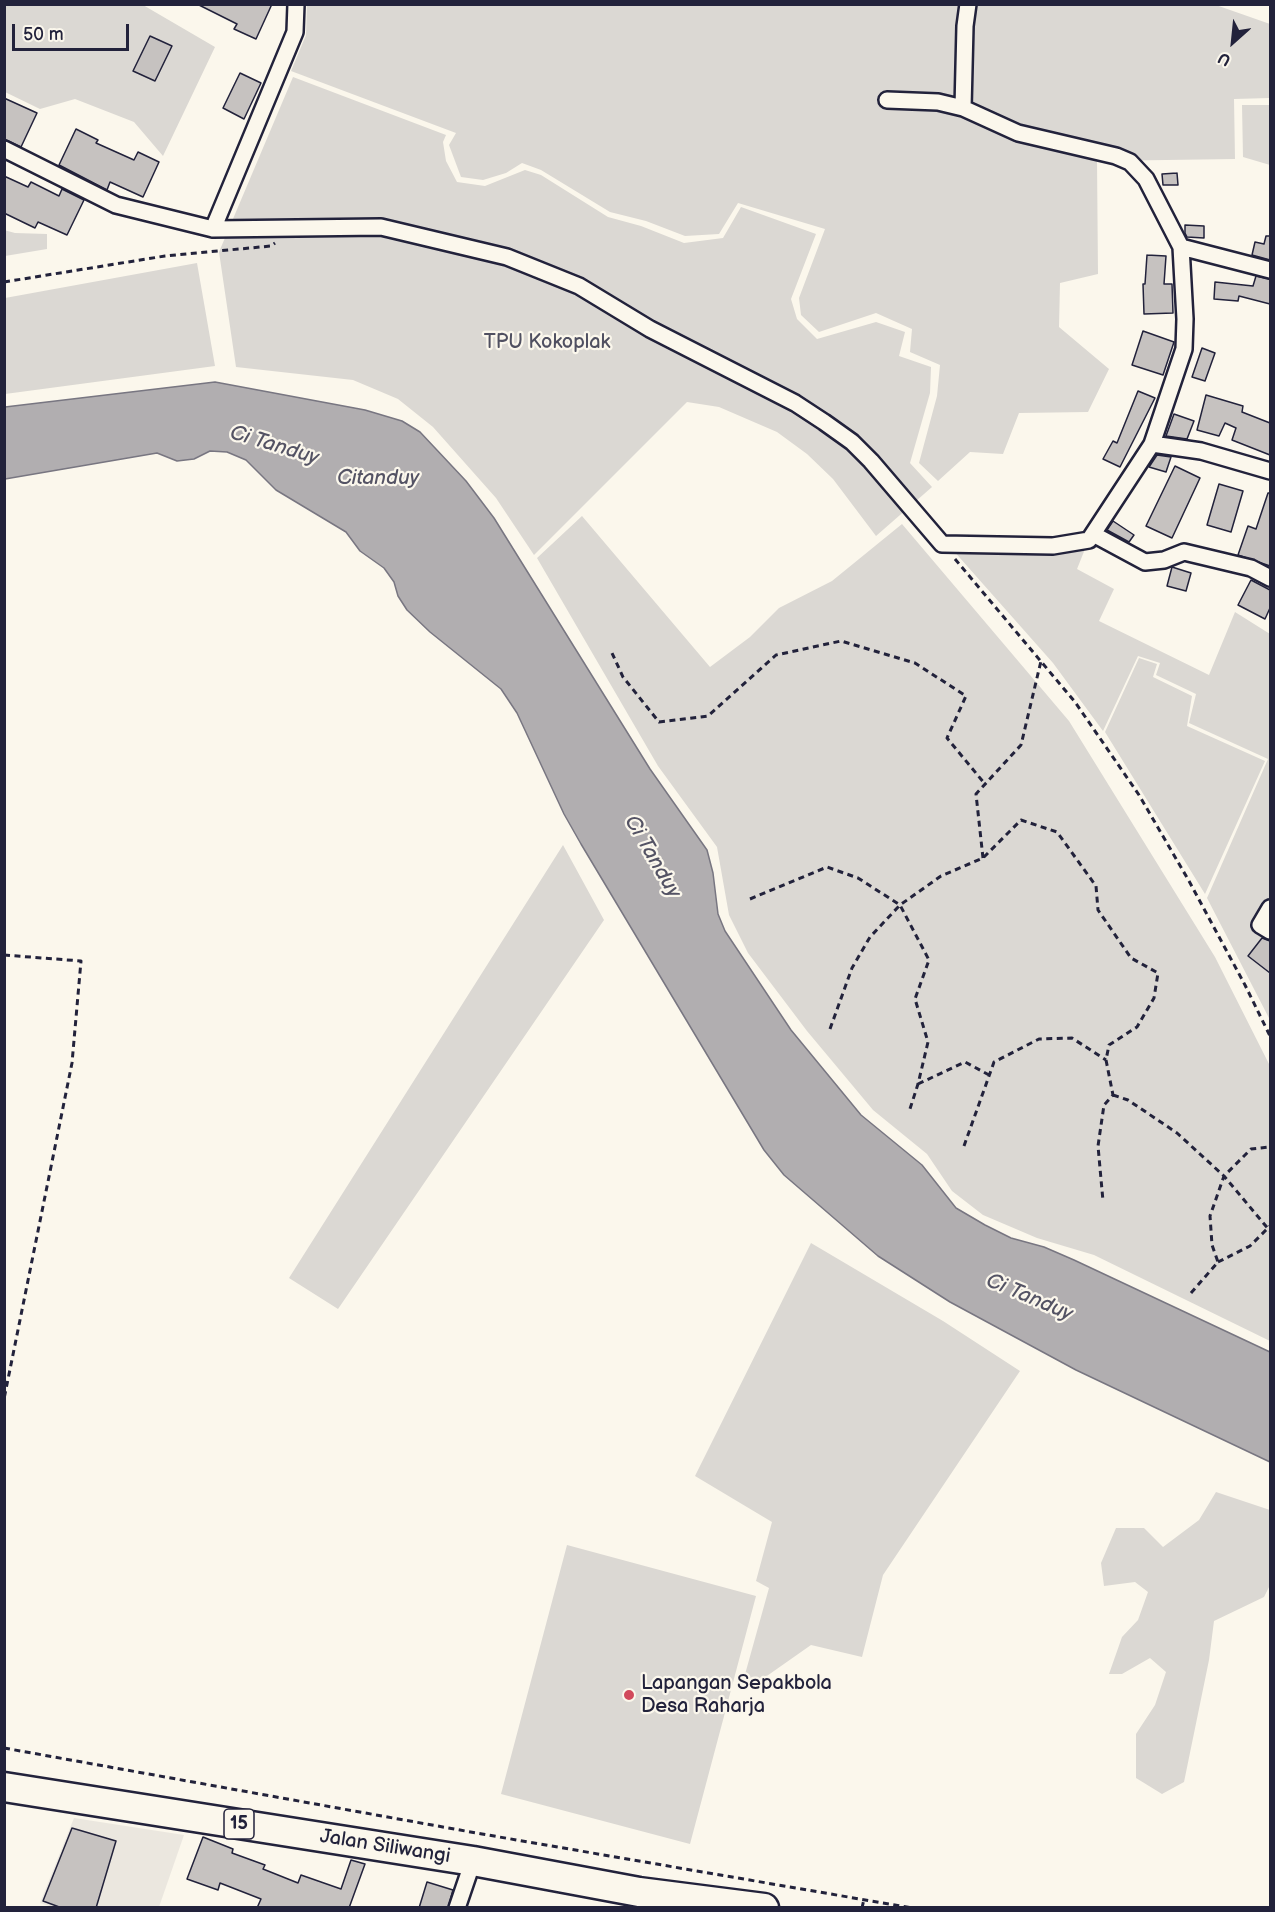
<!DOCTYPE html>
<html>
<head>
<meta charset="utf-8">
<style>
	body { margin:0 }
	#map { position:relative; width:1275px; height:1912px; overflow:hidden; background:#fbf7ec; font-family:"Balsamiq Sans",sans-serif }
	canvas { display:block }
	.frame { position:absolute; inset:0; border:6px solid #22223b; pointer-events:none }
	.north { position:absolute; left:1203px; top:12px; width:60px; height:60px; -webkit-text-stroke:4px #fbf7ec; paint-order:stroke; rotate:207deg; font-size:16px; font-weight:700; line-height:24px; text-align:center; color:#22223b }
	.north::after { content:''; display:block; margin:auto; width:21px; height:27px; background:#22223b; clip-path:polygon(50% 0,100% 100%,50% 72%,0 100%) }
	.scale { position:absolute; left:12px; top:24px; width:117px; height:27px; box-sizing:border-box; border:3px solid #22223b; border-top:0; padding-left:8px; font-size:18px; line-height:21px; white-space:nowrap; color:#22223b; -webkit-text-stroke:4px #fbf7ec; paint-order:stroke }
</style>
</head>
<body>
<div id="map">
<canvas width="1275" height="1912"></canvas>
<div class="frame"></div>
<div class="north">U</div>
<div class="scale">50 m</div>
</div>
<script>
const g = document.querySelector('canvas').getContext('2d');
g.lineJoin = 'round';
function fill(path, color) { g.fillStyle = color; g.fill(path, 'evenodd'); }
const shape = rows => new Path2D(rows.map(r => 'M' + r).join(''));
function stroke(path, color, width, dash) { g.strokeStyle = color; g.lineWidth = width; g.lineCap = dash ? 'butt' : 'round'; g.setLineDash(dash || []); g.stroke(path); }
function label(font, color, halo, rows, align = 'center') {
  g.font = font + ' "Balsamiq Sans",sans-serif'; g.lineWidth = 4.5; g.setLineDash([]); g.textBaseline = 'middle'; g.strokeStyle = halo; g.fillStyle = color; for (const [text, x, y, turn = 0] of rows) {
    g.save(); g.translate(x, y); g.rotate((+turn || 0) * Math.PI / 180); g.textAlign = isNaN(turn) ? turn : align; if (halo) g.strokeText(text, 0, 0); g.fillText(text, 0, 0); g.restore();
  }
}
const built = shape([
	[74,1818,184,1835,159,1907,55,1908,40,1903]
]);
const green = shape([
	[307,4,1213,4,1270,24,1270,98,1234,99,1235,159,1097,161,1098,274,1060,283,1059,327,1109,369,1088,412,1019,413,1003,454,970,452,938,481,919,463,937,396,940,365,910,352,912,329,876,313,819,332,801,315,799,298,825,229,738,203,719,234,685,236,646,221,610,212,541,170,522,163,506,173,483,180,461,177,449,145,456,133,291,71,306,35],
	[5,5,143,5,215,47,163,156,134,122,75,99,40,109,5,92],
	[293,77,446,135,443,142,446,161,457,182,485,186,525,170,541,175,608,217,641,226,684,243,723,238,741,207,816,234,791,299,797,319,817,339,876,322,905,332,899,356,931,367,930,393,910,463,932,487,876,536,833,479,807,454,777,432,719,407,687,402,534,555,496,498,433,427,398,399,353,380,236,367,219,252],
	[1242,105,1270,105,1270,165,1243,157],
	[4,230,15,233,47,234,47,249,5,256],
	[197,263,215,366,5,394,5,298],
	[582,516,710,667,750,637,779,608,832,581,902,524,1069,721,1215,957,1270,1066,1270,1341,1094,1255,1037,1238,983,1215,952,1191,927,1154,873,1110,807,1031,748,953,729,915,717,847,658,766,537,558],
	[1087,544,1077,569,1114,589,1099,621,1209,675,1235,612,1270,634,1270,1020,1207,898,1268,759,1189,723,1196,694,1156,675,1160,663,1138,656,1103,731,1053,663,952,549],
	[1139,658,1157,664,1153,677,1192,696,1187,726,1265,761,1205,894,1105,732],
	[563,845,604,920,338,1309,289,1278],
	[811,1243,943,1321,1020,1371,883,1575,862,1657,811,1645,764,1678,744,1678,769,1588,756,1581,772,1522,695,1476],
	[1216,1492,1270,1510,1270,1585,1264,1597,1214,1621,1209,1660,1184,1782,1162,1794,1136,1778,1136,1734,1155,1705,1166,1672,1150,1658,1122,1674,1109,1674,1122,1637,1138,1620,1148,1592,1135,1582,1104,1586,1101,1563,1116,1528,1144,1528,1163,1547,1199,1520],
	[567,1545,756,1596,690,1844,501,1794]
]);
const water = shape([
	[215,382,365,410,402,421,420,432,466,481,494,518,650,769,707,850,713,873,718,914,725,931,791,1030,861,1115,922,1165,956,1208,985,1225,1011,1238,1044,1247,1074,1260,1270,1352,1270,1462,1076,1370,950,1302,878,1256,784,1175,764,1150,581,844,564,814,517,713,501,689,430,632,407,610,398,596,394,582,384,568,360,551,346,532,276,490,246,460,227,452,210,451,194,459,177,461,157,453,5,479,5,407,215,382]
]);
const building = shape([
	[197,4,272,4,256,39,234,29,237,24,197,4],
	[150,36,172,46,155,81,133,71,150,36],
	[240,73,261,83,244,119,223,108,240,73],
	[4,98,37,113,21,147,4,139,4,98],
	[76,129,98,140,96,143,134,160,138,152,159,162,143,197,110,182,107,190,59,165,76,129],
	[1177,173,1178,185,1163,185,1162,174,1177,173],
	[4,176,28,187,31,182,59,196,62,189,84,200,67,235,38,222,35,228,4,213,4,176],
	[1185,225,1204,226,1204,238,1187,237,1185,233,1185,225],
	[1266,236,1270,236,1270,260,1252,255,1255,242,1264,244,1266,236],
	[1147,255,1166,256,1164,284,1172,284,1173,313,1144,314,1143,284,1145,284,1147,255],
	[1256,276,1270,279,1270,304,1239,296,1238,301,1214,299,1215,282,1253,286,1256,276],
	[1143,331,1174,342,1163,375,1132,365,1143,331],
	[1202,348,1215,353,1205,381,1192,377,1202,348],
	[1138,391,1155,398,1120,467,1103,459,1113,441,1117,443,1138,391],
	[1206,395,1243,406,1242,412,1270,423,1270,455,1232,440,1236,428,1225,423,1219,436,1197,430,1206,395],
	[1174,414,1194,421,1187,439,1166,436,1174,414],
	[1157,455,1171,457,1166,472,1149,467,1157,455],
	[1175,466,1200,478,1172,538,1146,526,1175,466],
	[1219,484,1243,491,1231,532,1207,525,1219,484],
	[1268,493,1270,493,1270,566,1238,555,1248,526,1256,529,1268,493],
	[1113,521,1134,535,1129,542,1107,530,1113,521],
	[1172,567,1191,573,1186,591,1167,586,1172,567],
	[1251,580,1270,590,1270,608,1265,619,1238,605,1251,580],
	[1262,938,1270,941,1270,973,1248,956,1262,938],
	[72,1828,116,1841,96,1908,62,1908,43,1901,72,1828],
	[203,1837,233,1849,232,1853,265,1865,263,1869,298,1883,301,1875,341,1889,351,1860,365,1864,349,1908,257,1908,261,1899,220,1883,218,1890,187,1879,203,1837],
	[427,1882,453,1890,448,1908,419,1908,427,1882]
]);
const path = shape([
	[4,282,165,256,271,246,275,243],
	[955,559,1075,702,1139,795,1189,881,1245,985,1270,1036],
	[612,653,623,677,659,722,708,716,776,655,841,641,915,663,966,696,947,738,985,784],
	[983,858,976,794,1021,745,1041,661],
	[750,899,827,867,858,878,900,905,929,960,915,999,928,1042,918,1084,909,1112],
	[4,955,81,961,72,1063,4,1399],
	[830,1029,852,968,870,937,900,905,941,876,983,858,1021,820,1057,832,1096,886,1098,910,1131,958,1158,973,1154,998,1137,1027,1109,1045,1106,1060,1113,1095,1104,1105,1098,1146,1103,1201],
	[918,1084,965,1062,989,1075],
	[1113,1095,1128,1100,1177,1133,1224,1176,1270,1231],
	[964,1146,994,1062,1039,1039,1072,1038,1106,1060],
	[1218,1262,1250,1246,1270,1226],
	[1191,1293,1218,1262,1212,1245,1210,1216,1224,1176,1251,1149,1270,1147],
	[4,1748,482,1834,912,1908],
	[862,1908,864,1899]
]);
const street = shape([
	[887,100,938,102,963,108,965,26,968,4],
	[963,108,1018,133,1116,156,1130,162,1146,179,1181,247],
	[4,149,116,205,213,229,381,227,507,257,579,286,650,329,795,403,824,422,852,442,871,461,942,544,1053,546,1089,540,1152,444,1201,451,1270,471],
	[213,229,295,32,296,4],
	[1152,444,1184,349,1185,319,1181,247,1270,270],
	[1093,534,1145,562,1164,560,1184,552,1251,568,1270,578],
	[1270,908,1260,925,1270,931],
	[457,1908,473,1861]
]);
const highway = shape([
	[4,1787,473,1861,639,1892,764,1908]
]);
const markers = [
	[629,1695,6,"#d1495b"]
];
const shields = [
	[239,1824,30]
];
const shieldNames = [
	["15",239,1824]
];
const parkNames = [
	["TPU Kokoplak",547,343]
];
const poiNames = [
	["Lapangan Sepakbola",641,1684],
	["Desa Raharja",641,1707]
];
const streetNames = [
	["Jalan Siliwangi",385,1847,9]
];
const waterNames = [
	["Ci Tanduy",274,446,17],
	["Citanduy",378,479],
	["Ci Tanduy",652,857,60],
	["Ci Tanduy",1029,1298,23]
];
fill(built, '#ebe7df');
fill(green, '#dbd8d3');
fill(water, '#b1aeb0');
stroke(water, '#787681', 1.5);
fill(building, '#c6c2c0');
stroke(building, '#22223b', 1.5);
stroke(street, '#22223b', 20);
stroke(highway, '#22223b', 33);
stroke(path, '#22223b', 3, [6, 4.5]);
stroke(street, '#fbf7ec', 15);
stroke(highway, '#fbf7ec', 28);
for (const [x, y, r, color] of markers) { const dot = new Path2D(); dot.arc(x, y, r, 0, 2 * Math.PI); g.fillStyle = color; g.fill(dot); stroke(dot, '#fbf7ec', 2); }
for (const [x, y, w] of shields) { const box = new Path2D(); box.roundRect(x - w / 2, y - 15, w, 30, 4.5); g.fillStyle = '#fbf7ec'; g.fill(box); stroke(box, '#22223b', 1.5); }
label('bold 18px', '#22223b', null, shieldNames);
label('20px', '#505061', '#fbf7ec', parkNames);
label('20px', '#22223b', '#fbf7ec', poiNames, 'left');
label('20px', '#22223b', '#fbf7ec', streetNames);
label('italic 21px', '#545364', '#fbf7ec', waterNames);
</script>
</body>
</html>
